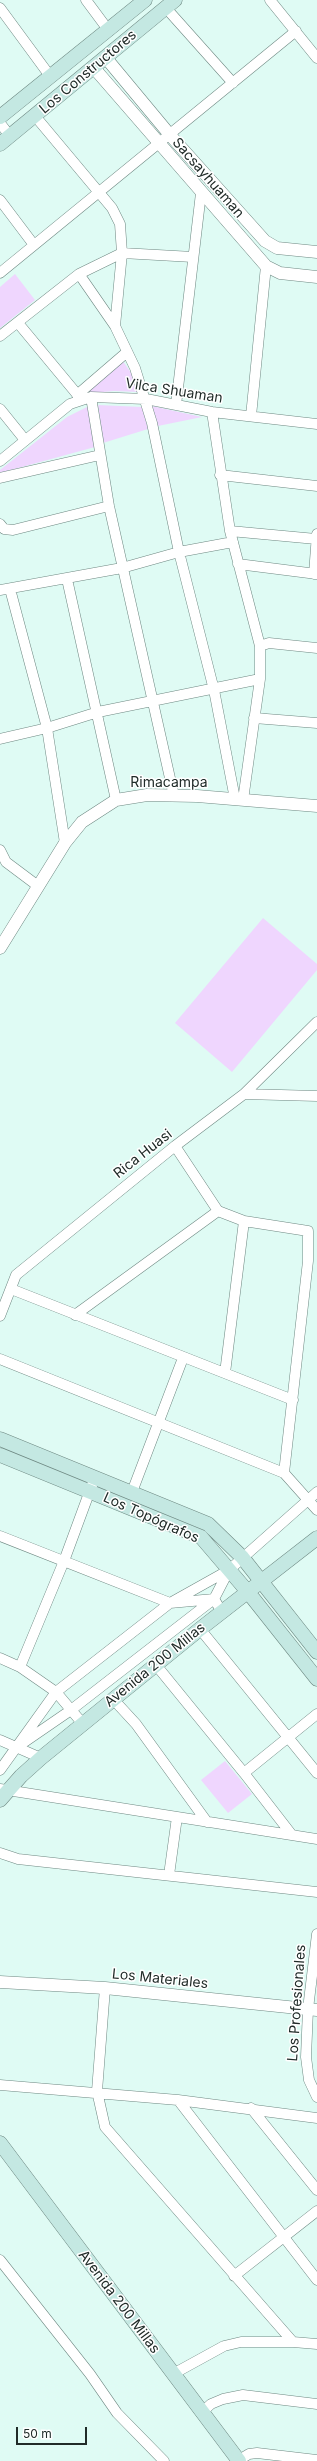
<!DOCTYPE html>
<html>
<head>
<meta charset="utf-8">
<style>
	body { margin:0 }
	#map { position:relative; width:317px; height:2461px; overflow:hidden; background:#dffbf4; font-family:Inter,sans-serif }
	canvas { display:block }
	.scale { position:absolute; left:16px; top:2427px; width:71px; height:18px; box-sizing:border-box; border:2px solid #202b28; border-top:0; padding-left:5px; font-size:12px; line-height:14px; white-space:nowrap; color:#202b28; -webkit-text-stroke:3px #fff; paint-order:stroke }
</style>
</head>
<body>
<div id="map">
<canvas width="317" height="2461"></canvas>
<div class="scale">50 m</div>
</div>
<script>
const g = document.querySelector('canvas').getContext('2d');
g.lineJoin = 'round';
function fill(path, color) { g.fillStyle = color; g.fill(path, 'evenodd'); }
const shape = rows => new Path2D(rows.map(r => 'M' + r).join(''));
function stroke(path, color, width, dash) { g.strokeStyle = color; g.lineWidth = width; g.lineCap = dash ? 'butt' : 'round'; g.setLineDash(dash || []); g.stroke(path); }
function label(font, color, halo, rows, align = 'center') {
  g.font = font + ' Inter,sans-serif'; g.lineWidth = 3; g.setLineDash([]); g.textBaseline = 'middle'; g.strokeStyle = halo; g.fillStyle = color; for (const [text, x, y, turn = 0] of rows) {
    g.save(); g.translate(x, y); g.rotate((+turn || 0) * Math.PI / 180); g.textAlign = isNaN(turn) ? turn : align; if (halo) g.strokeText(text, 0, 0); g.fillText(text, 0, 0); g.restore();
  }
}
const green = shape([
	[15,274,35,300,0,328,0,287],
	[122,360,132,374,139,392,114,391,82,394],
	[98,405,142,407,148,429,103,443],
	[89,406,95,447,0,473,0,470,67,417],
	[152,406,202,417,158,426],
	[263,918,317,964,317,970,232,1072,175,1023],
	[225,1761,252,1794,228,1813,201,1780]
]);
const minor = shape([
	[86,0,109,31],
	[270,0,317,58],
	[0,8,50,76],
	[166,8,233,83],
	[35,116,112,208,120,224,122,253,115,326,135,368,152,423,179,552,214,690,235,799],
	[0,123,10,136],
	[0,200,34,245],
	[0,273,296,31],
	[79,274,115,326],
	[18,323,81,399],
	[0,336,79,274,122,253,193,257],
	[77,395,127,352],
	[91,397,109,506,174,796],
	[176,405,201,193],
	[0,409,25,440],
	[212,412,230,531,260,646,260,679,243,800],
	[251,416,266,266],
	[0,461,70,404,91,397,146,399,212,412,317,424],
	[220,475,317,486],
	[0,478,100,455],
	[0,524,4,529,13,530,109,506],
	[230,531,316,539],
	[238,564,317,574],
	[314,574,317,534],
	[67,579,116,800],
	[10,589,47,728,65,843],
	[0,590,122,568,179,552,233,542],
	[260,646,269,643,317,648],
	[254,718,317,723],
	[0,739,47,728,98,712,260,679],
	[0,850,6,862,38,886],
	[244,1094,317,1096],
	[175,1146,218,1211,244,1221,308,1231,308,1261,284,1473,317,1510],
	[11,1289,293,1400],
	[75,1315,218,1211],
	[0,1316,16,1275,175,1146,244,1094,317,1022],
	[0,1359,284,1473],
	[225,1373,244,1221],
	[132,1492,183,1358],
	[0,1536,170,1603,214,1599,222,1612],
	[200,1629,317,1773],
	[0,1658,20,1667,56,1692,83,1724],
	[156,1665,244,1773,292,1835],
	[20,1667,64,1561,95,1477],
	[113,1699,136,1724,207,1822],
	[0,1740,41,1758],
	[23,1743,71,1710,214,1599,229,1570],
	[0,1770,56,1692,170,1603,229,1570,317,1492],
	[244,1773,317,1714],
	[0,1789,317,1839],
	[0,1853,18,1859,317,1892],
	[169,1875,177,1817],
	[317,1934,308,2009,306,2057,309,2080,317,2097],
	[105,1988,97,2091,105,2127,293,2342],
	[0,2085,178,2100,317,2118],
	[178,2100,317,2280],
	[251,2108,317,2190],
	[0,2260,90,2374,117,2413,164,2461],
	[234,2276,317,2211],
	[173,2374,224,2346,241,2342,293,2342,317,2344],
	[201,2413,211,2404,223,2399,243,2395,317,2404],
	[239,2460,249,2454,257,2453,317,2460]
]);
const tertiary = shape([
	[106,58,170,135,265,241,277,248,317,252],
	[94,68,266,266,280,273,317,277],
	[0,948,65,843,82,822,116,800,147,795,197,796,317,806],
	[0,1982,105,1988,317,2010]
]);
const secondary = shape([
	[0,117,145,0],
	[0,144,175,0],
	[0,1439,208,1524,242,1557,317,1652],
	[0,1455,201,1537,248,1592,317,1679],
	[0,1800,21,1776,41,1758,200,1629,317,1538],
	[0,2143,239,2461]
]);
const streetNames = [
	["Los Constructores",88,72,-40],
	["Sacsayhuaman",208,178,49],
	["Vilca Shuaman",174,391,9],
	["Rimacampa",169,783],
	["Rica Huasi",143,1154,-38],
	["Los Topógrafos",151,1518,24],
	["Avenida 200 Millas",155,1665,-39],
	["Los Materiales",160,1979,6],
	["Los Profesionales",297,2003,-86],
	["Avenida 200 Millas",119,2302,53]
];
fill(green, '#efd6fe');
stroke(minor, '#6e8882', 11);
stroke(tertiary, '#6e8882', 13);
stroke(secondary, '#6e8882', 15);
stroke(minor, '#fff', 10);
stroke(tertiary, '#fff', 12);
stroke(secondary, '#c4e8e2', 14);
label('14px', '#202b28', '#fff', streetNames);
</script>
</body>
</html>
